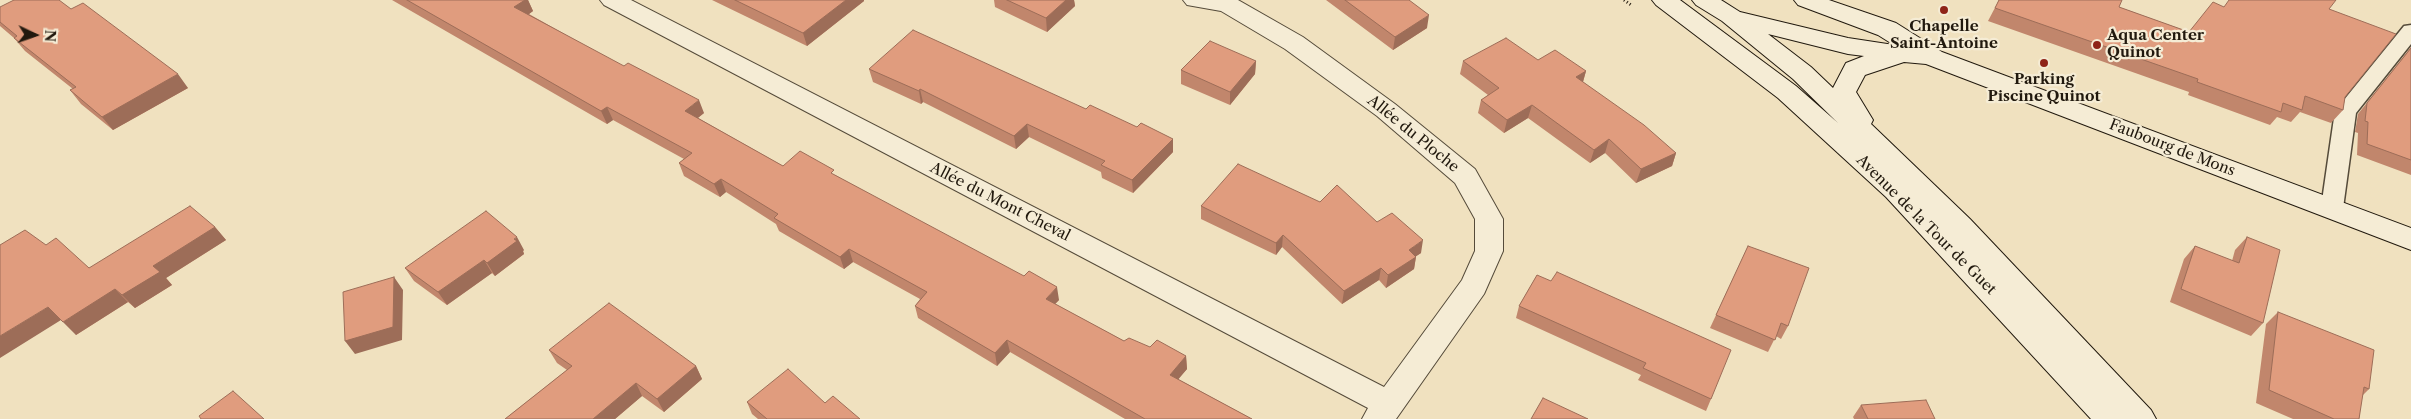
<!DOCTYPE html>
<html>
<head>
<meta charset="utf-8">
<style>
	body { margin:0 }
	#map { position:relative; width:2411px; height:419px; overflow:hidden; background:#f0e1bf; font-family:"Libre Caslon Text",serif }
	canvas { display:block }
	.north { position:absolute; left:10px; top:10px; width:50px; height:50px; -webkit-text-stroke:4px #f5ecd5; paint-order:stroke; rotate:93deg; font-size:14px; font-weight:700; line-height:20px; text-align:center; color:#21190e }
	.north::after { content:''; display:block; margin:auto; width:18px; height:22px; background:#21190e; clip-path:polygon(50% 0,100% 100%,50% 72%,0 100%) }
</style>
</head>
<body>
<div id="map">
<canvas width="2411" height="419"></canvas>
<div class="north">N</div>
</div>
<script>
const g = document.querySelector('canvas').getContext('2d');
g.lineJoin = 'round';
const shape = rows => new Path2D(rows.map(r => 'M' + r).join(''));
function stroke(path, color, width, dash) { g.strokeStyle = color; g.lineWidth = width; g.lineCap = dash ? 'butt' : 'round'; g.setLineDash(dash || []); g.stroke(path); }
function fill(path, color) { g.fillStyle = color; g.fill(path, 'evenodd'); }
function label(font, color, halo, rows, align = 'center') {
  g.font = font + ' "Libre Caslon Text",serif'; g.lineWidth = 4.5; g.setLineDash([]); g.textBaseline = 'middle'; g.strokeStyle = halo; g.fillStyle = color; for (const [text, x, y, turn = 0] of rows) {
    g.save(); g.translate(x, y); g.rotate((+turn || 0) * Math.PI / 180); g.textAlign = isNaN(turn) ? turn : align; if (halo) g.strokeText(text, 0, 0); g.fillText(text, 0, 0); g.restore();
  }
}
const path = shape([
	[1624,0,1631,5]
]);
const lane = shape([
	[2411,25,2411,44,2356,113,2343,208,2340,214,2332,216,2324,214,2321,208,2335,111,2404,26,2411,25]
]);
const street = shape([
	[600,0,631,0,1384,387,1462,280,1475,251,1475,219,1455,183,1377,116,1285,49,1221,11,1187,5,1183,0,1238,0,1303,37,1395,104,1475,169,1503,219,1503,251,1484,294,1396,419,1362,419,1368,408,604,5,600,0]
]);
const secondary = shape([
	[1652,0,1680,0,1796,86,1838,123,1793,79,1722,21,1696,5,1692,0,1721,0,1740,12,1848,38,1894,45,1878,35,1798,5,1794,0,1829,0,1896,23,1942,52,2411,228,2411,250,1926,64,1904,62,1865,75,1856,92,1873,120,1871,124,1970,219,2151,410,2156,419,2091,419,1886,197,1778,98,1656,5,1652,0],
	[1768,34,1848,54,1864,56,1846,63,1833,88,1811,67,1768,34]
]);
const wall = shape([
	[392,0,528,0,533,11,529,14,704,113,698,118,783,166,835,175,1059,300,1055,304,1124,341,1186,356,1187,369,1178,379,1252,419,1125,419,1010,352,997,366,918,318,915,306,920,299,853,262,844,269,779,231,776,224,726,192,720,197,684,176,679,163,684,159,613,120,607,124],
	[712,0,864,0,864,1,807,46],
	[994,0,1074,0,1075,6,1047,32,995,7],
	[1326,0,1409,0,1427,28,1393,50],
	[1999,0,2119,7,2189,32,2224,7,2329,9,2345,97,2343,110,2331,123,2300,112,2291,122,2277,117,2270,125,2188,95,2189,92,1988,21],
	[0,7,71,9,188,88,113,130,81,104,70,90,73,89,25,51,14,38,0,26],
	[2411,47,2411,175,2357,155,2358,133,2355,132,2358,114],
	[1538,60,1586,71,1583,82,1676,153,1672,166,1636,183,1605,153,1590,163,1528,118,1504,133,1478,113,1481,100,1488,95,1460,74,1463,61],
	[1256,61,1255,74,1230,105,1181,84,1181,70],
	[869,69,1173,152,1133,193,1102,178,1101,172,1029,137,1016,149,923,102,921,104,873,82],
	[1320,202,1377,222,1421,253,1416,256,1414,269,1386,288,1379,280,1342,304,1282,247,1276,255,1201,219,1201,206],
	[215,227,226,240,166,278,172,285,135,308,128,302,76,335,46,245,89,268],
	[2247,237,2263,323,2251,336,2170,302,2184,259,2195,246,2232,261,2235,250],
	[1748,246,1788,326,1781,339,1776,336,1768,352,1710,328],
	[524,250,523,251,524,254,495,276,492,273,447,305,414,281,405,268],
	[1537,275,1711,399,1706,411,1638,380,1641,375,1516,318,1519,306],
	[2278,312,2369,389,2362,396,2359,419,2293,419,2256,403,2266,324],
	[549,350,696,366,702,379,664,412,642,396,615,419,505,419,567,370,557,363],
	[747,402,825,403,860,419,758,419,752,414],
	[1861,405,1935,419,1854,419,1853,417]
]);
const shadedWall = shape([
	[525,0,528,0,533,11,521,20,514,7],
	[846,0,864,0,864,1,807,46,803,33],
	[1066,0,1074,0,1075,6,1047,32,1046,18],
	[1429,15,1427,28,1393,50,1395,37],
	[1256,61,1255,74,1230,105,1230,92],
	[1586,71,1582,85,1576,77],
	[178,74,188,88,113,130,102,117],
	[920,89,923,102,921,104,919,91],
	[699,100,704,113,690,124,685,111],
	[1532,105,1528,118,1504,133,1507,120],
	[607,107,613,120,607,124,601,111],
	[1027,124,1029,137,1016,149,1014,136],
	[1173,139,1173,152,1133,193,1132,180],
	[1609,139,1605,153,1590,163,1594,150],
	[1676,153,1672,166,1636,183,1641,169],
	[721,179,726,192,720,197,714,184],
	[215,227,226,240,166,278,172,285,135,308,122,295,153,266],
	[1283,235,1282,247,1276,255,1276,243],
	[517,237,524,250,523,251,524,254,495,276,487,263],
	[1423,240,1421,253,1406,263,1409,250],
	[849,249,853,262,844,269,840,257],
	[1416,257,1414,269,1386,288,1388,275],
	[484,260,492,273,447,305,438,292],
	[1381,268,1379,280,1342,304,1344,291],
	[394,277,403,290,402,340,355,354,345,341],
	[1057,287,1059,300,1048,311,1046,299],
	[115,289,128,302,76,335,63,322],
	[48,307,61,320,0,358,0,336],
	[1007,340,1010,352,997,366,995,353],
	[1186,356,1187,369,1171,388,1170,375],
	[696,366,702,379,664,412,657,399],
	[636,383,642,396,615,419,593,419]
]);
const building = shape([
	[14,0,59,0,71,9,83,3,178,74,102,117,70,90,76,87,14,38,17,36,0,22,0,7,14,0],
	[407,0,525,0,514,7,624,66,628,63,699,100,685,111,783,166,800,151,834,170,831,173,1024,276,1029,271,1057,287,1046,299,1124,341,1129,338,1150,347,1157,340,1186,356,1170,375,1252,419,1145,419,1007,340,995,353,915,306,927,292,849,249,840,257,774,218,778,214,721,179,714,184,679,163,692,153,607,107,601,111,407,0],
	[735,0,846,0,803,33,735,0],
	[1007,0,1066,0,1046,18,1007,0],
	[1345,0,1409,0,1429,15,1395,37,1345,0],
	[1999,0,2122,0,2119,7,2189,32,2213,2,2224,7,2229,0,2336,0,2329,9,2396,34,2345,97,2343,110,2305,96,2302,110,2283,103,2281,112,2197,82,2198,79,1995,8,1999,0],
	[913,30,1086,109,1090,105,1137,127,1141,123,1173,139,1132,180,1101,165,1105,161,1027,124,1014,136,920,89,919,91,869,69,913,30],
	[1506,38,1538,60,1555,50,1586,71,1576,77,1644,125,1676,153,1641,169,1609,139,1594,150,1532,105,1507,120,1481,100,1499,88,1463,61,1506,38],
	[1210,41,1256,61,1230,92,1181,70,1210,41],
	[2411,48,2411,160,2367,144,2368,122,2365,121,2367,103,2411,48],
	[1238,164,1320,202,1337,185,1377,222,1392,213,1423,240,1409,250,1416,257,1388,275,1381,268,1344,291,1283,235,1276,243,1201,206,1238,164],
	[190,206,215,227,153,266,160,272,122,295,115,289,63,322,48,307,0,336,0,245,25,230,46,245,56,238,89,268,190,206],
	[486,211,517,237,514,239,517,241,487,263,484,260,438,292,405,268,486,211],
	[2247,237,2280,250,2263,323,2181,289,2195,246,2239,263,2247,237],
	[1748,246,1809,268,1788,326,1781,323,1775,340,1716,315,1748,246],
	[1557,272,1731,350,1711,399,1643,368,1646,363,1519,306,1537,275,1551,281,1557,272],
	[394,277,393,327,345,341,343,292,394,277],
	[609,303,696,366,657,399,636,383,593,419,505,419,572,366,549,350,609,303],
	[2278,312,2374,350,2369,389,2364,387,2359,419,2334,419,2269,390,2278,312],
	[788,369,825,403,833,396,860,419,767,419,747,402,788,369],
	[233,391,264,419,201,419,199,416,233,391],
	[1543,398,1588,419,1531,419,1543,398],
	[1926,400,1935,419,1868,419,1861,405,1926,400]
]);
const markers = [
	[1944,10,5,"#8f2418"],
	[2097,45,5,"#8f2418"],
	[2044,63,5,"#8f2418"]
];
const poiNames = [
	["Chapelle",1944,27],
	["Saint-Antoine",1944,44],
	["Aqua Center",2107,36,"left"],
	["Quinot",2107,53,"left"],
	["Parking",2044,80],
	["Piscine Quinot",2044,97]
];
const streetNames = [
	["Allée du Ploche",1413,134,39],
	["Faubourg de Mons",2172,148,21],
	["Allée du Mont Cheval",1000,202,27],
	["Avenue de la Tour de Guet",1926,225,45]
];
stroke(lane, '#554b3a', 3);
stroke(street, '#554b3a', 2);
stroke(secondary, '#21190e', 2);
stroke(path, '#21190e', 3, [1, 2.5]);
fill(lane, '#f5ecd5');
fill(street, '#f5ecd5');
fill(secondary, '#f5ecd5');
fill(wall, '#c1866c');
fill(shadedWall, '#9d6d58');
fill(building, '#e09c7e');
stroke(building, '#9d6d58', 1);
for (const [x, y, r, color] of markers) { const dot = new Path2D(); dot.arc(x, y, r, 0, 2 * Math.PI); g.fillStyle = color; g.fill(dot); stroke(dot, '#f5ecd5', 2); }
label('bold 15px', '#21190e', '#f5ecd5', poiNames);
label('15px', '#21190e', '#f5ecd5', streetNames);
</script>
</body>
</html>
